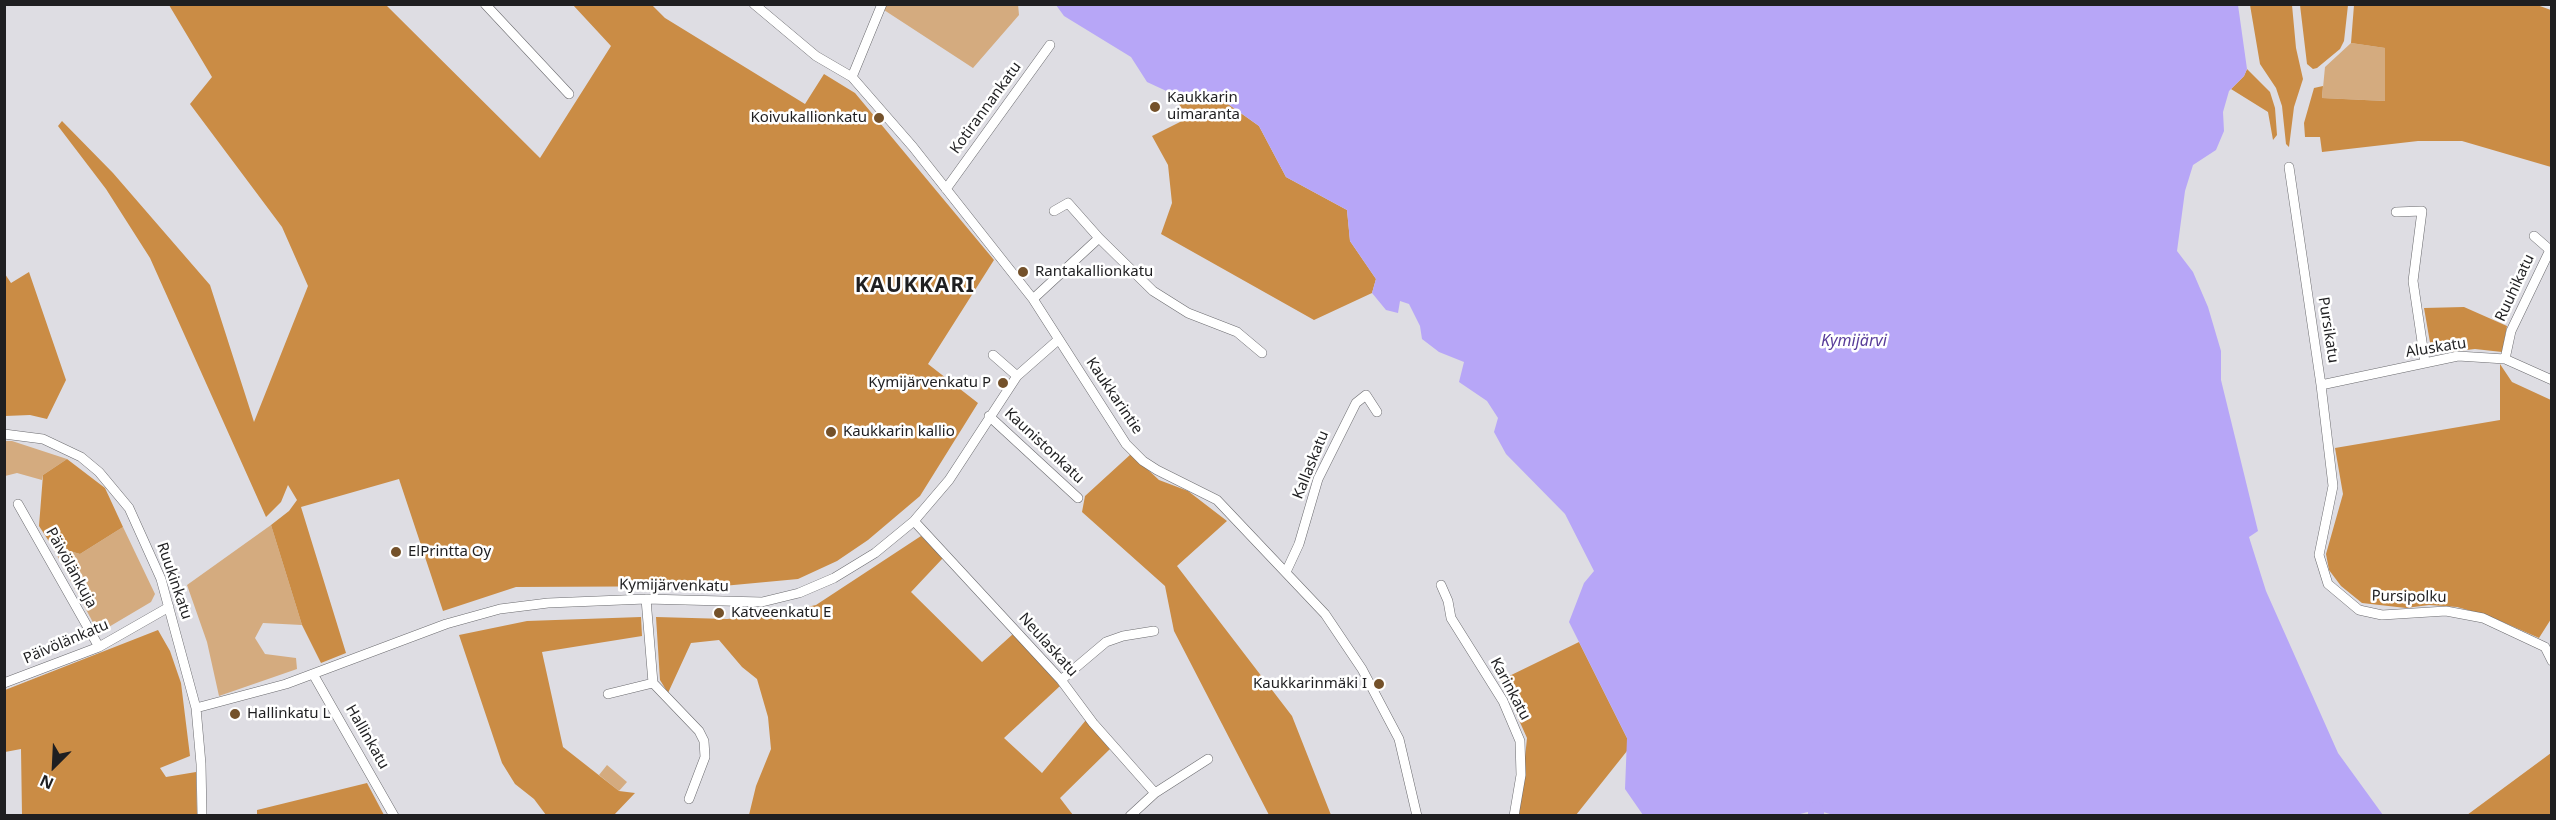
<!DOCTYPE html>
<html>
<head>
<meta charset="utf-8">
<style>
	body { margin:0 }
	#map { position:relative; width:2556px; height:820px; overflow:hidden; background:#dedde3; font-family:"Noto Sans",sans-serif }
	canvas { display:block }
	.frame { position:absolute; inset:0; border:6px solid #1f1f21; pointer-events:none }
	.north { position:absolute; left:24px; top:736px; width:60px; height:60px; -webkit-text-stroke:4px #fff; paint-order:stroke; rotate:204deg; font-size:16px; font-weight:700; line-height:24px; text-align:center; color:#1f1f21 }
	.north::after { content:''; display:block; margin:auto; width:21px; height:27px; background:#1f1f21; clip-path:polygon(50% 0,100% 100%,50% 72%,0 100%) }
</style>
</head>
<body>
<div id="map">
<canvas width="2556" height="820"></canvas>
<div class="frame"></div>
<div class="north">N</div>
</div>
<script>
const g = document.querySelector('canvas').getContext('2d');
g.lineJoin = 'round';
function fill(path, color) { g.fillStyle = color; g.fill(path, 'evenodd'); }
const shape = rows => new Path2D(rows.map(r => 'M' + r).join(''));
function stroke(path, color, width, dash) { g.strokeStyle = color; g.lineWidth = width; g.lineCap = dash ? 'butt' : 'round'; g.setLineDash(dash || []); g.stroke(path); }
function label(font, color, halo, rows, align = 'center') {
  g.font = font + ' "Noto Sans",sans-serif'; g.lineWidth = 5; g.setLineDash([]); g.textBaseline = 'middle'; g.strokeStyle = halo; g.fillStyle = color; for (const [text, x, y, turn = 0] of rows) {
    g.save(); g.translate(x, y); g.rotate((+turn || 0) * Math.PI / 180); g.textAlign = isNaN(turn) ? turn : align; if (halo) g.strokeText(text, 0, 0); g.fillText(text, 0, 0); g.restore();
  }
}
const green = shape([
	[886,4,1018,4,1019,15,973,68,884,10],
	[2351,43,2385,48,2385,101,2322,98,2325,67],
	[5,441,12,441,67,459,43,475,42,480,17,473,5,476],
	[271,525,302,625,263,623,255,638,265,654,296,658,297,669,219,696,207,642,187,585],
	[123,527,155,594,151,602,102,631,97,630,52,546,80,554],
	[607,765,627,782,619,791,599,775]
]);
const forest = shape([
	[169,5,386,5,540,158,611,46,573,5,652,5,665,18,805,104,824,74,855,93,994,260,928,364,978,403,920,496,868,540,837,561,798,579,723,586,516,587,443,611,399,479,301,507,346,653,321,663,302,625,271,525,289,511,297,500,288,485,281,502,266,517,150,258,106,189,58,126,62,121,113,173,210,285,254,422,308,286,282,227,190,104,212,77],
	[2250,5,2292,5,2296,48,2303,79,2294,107,2289,147,2286,144,2282,106,2276,88,2260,64],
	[2300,5,2348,5,2344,41,2340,49,2317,68,2313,69,2307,64],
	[2537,5,2551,10,2551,167,2462,141,2418,141,2322,152,2320,137,2305,137,2304,123,2314,88,2323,86,2322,98,2385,101,2385,48,2351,43,2354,5],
	[2247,69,2270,92,2275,108,2277,135,2273,140,2268,112,2231,89,2244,76],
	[1189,93,1203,97,1214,94,1259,126,1286,177,1347,210,1350,241,1376,279,1372,293,1314,320,1161,234,1172,203,1168,165,1152,136,1186,119,1175,95],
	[29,272,66,380,47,419,30,415,5,416,5,274,11,283],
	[2464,307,2507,326,2502,352,2475,349,2432,354,2424,308],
	[2500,364,2512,382,2551,400,2551,619,2539,638,2489,616,2457,607,2429,605,2406,608,2362,603,2341,586,2329,570,2326,554,2343,494,2335,448,2500,420],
	[1131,454,1159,480,1188,491,1227,521,1177,566,1292,716,1331,815,1269,815,1174,631,1165,586,1082,512,1085,496],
	[67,459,105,488,123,527,80,554,52,546,39,526,43,475],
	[921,536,943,558,911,592,982,662,1013,634,1060,686,1004,738,1042,773,1086,720,1110,749,1060,798,1073,815,749,815,756,786,771,749,768,717,757,679,742,667,719,640,691,643,668,693,660,680,656,617,727,619,776,614,816,605],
	[641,617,642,636,542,652,563,747,619,791,635,793,614,815,546,815,534,799,515,784,502,763,459,635,527,621],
	[158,630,170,651,181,683,190,756,160,768,166,777,196,772,197,815,22,815,21,749,5,752,5,690],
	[1579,642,1627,738,1627,751,1576,815,1519,815,1527,738,1501,680],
	[2551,753,2551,815,2467,815],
	[367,783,384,815,257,815,257,810]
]);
const water = shape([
	[1056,5,2238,5,2247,69,2244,76,2229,91,2223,112,2224,131,2216,150,2193,165,2185,191,2177,251,2193,272,2208,307,2221,351,2221,380,2258,531,2249,537,2266,591,2338,753,2383,815,1837,816,1816,810,1792,816,1643,815,1625,789,1627,738,1569,622,1584,583,1594,571,1565,514,1506,454,1494,432,1498,418,1487,401,1459,382,1464,362,1439,352,1422,339,1420,326,1409,304,1400,301,1398,313,1386,310,1372,293,1376,279,1350,241,1347,210,1286,177,1259,126,1214,94,1175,95,1147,82,1131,57,1064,16]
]);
const river = shape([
	[1816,810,1816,816]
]);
const street = shape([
	[485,4,569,94],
	[754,4,816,56,852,77,913,147,1033,299,1126,444,1143,461,1157,470,1217,500,1325,614,1362,669,1399,739,1417,816],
	[852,77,882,4],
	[2289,167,2321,385,2333,486,2319,555,2328,584,2359,610,2382,615,2446,611,2483,618,2545,647],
	[946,189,1050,45],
	[1054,211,1068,203,1099,238],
	[2396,212,2422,211,2413,281,2425,362],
	[1033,299,1099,238,1153,291,1188,313,1237,332,1262,353],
	[993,355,1017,376],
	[2505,359,2511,331,2550,250,2534,236],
	[2321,385,2458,356,2505,359,2552,380],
	[989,416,1078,498],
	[4,434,43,439,81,457,99,472,129,508,161,579,196,708,201,764,202,816],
	[18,504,99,647],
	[914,521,1061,680,1093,723,1155,793],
	[1286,572,1299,544,1318,479,1356,403,1366,395,1377,412],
	[1441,585,1448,601,1451,618,1503,701,1520,741,1521,775,1514,816],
	[646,599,653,683,699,731,704,741,705,757,689,799],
	[2545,647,2552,661],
	[313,674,394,816],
	[1061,680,1106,642,1123,636,1154,631],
	[4,683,99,647,169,607],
	[608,694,653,683],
	[196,708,286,684,446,624,500,609,548,603,646,599,762,602,799,593,834,578,875,553,914,521,949,480,1017,376,1058,340],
	[1130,816,1155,793,1208,759]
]);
const markers = [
	[1155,107,6,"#74512a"],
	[879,118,6,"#74512a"],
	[1023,272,6,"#74512a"],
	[1003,383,6,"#74512a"],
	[831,432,6,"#74512a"],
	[396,552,6,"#74512a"],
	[719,613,6,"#74512a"],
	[1379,684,6,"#74512a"],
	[235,714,6,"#74512a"]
];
const poiNames = [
	["Kaukkarin",1167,98],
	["uimaranta",1167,115],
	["Koivukallionkatu",867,118,"right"],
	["Rantakallionkatu",1035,272],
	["Kymijärvenkatu P",991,383,"right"],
	["Kaukkarin kallio",843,432],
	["ElPrintta Oy",408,552],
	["Katveenkatu E",731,613],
	["Kaukkarinmäki I",1367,684,"right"],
	["Hallinkatu L",247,714]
];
const streetNames = [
	["Kotirannankatu",986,108,-54],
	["Ruuhikatu",2515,288,-65],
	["Pursikatu",2328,330,81],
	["Aluskatu",2436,348,-9],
	["Kaukkarintie",1114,396,56],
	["Kaunistonkatu",1044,446,43],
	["Kallaskatu",1311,465,-68],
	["Päivölänkuja",71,568,61],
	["Ruukinkatu",174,581,71],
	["Kymijärvenkatu",674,586,1],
	["Pursipolku",2409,597,1],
	["Päivölänkatu",66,642,-23],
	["Neulaskatu",1048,645,48],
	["Karinkatu",1510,689,62],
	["Hallinkatu",367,737,60]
];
const waterNames = [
	["Kymijärvi",1854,341]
];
const districtNames = [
	["KAUKKARI",915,286]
];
fill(green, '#d4ab7f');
fill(forest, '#ca8c45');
fill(water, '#b7a6f7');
stroke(river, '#b7a6f7', 16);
stroke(street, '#6b6b6f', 10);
stroke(street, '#fff', 9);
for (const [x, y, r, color] of markers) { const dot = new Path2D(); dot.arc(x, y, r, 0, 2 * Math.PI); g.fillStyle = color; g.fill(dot); stroke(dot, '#fff', 2); }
label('15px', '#1f1f21', '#fff', poiNames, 'left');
label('15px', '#1f1f21', '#fff', streetNames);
label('italic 16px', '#583c99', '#fff', waterNames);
g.letterSpacing = '1.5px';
label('bold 21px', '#1f1f21', '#fff', districtNames);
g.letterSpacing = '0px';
</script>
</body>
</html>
